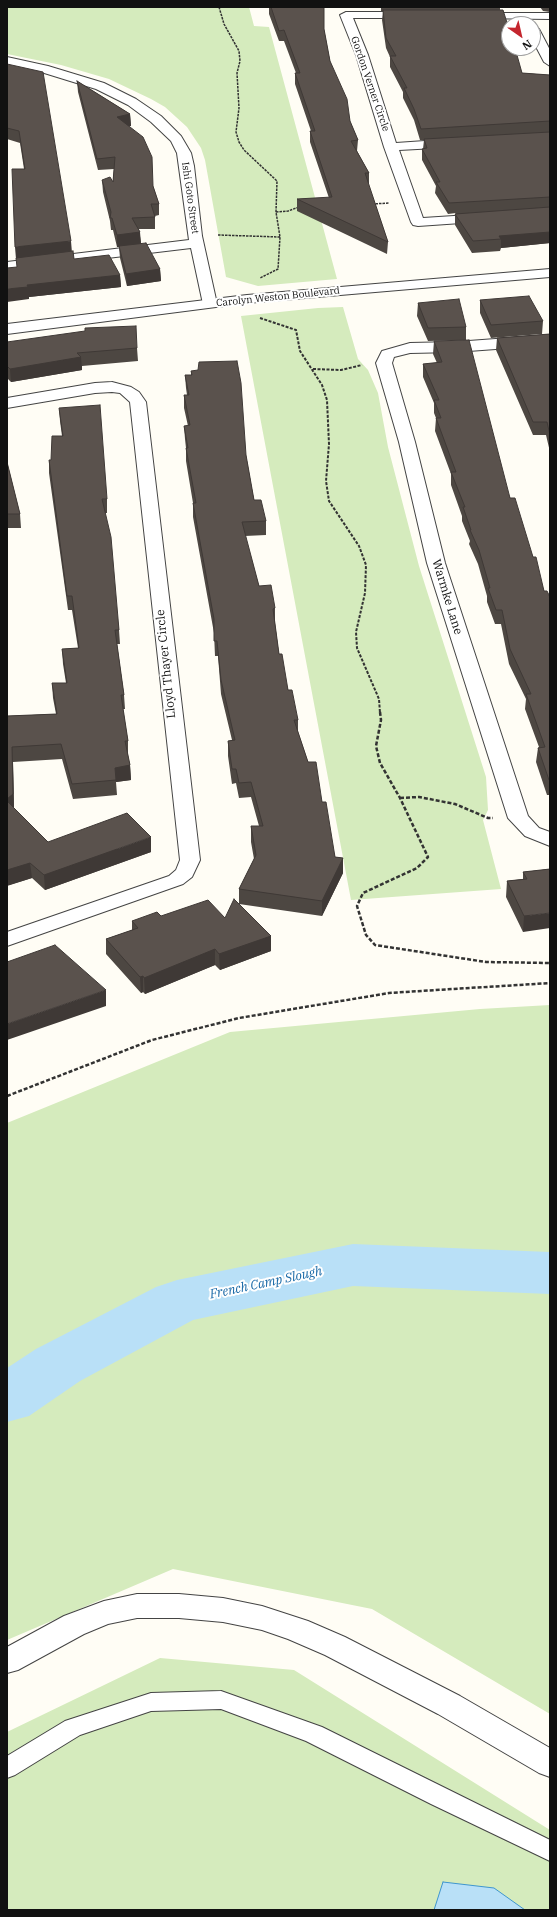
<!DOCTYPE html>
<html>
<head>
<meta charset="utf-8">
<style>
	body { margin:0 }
	#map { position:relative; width:557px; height:1917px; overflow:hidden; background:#fffdf5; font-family:"IBM Plex Serif",serif }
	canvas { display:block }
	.frame { position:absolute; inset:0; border:8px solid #111; pointer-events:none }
	.north { position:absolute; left:501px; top:16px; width:40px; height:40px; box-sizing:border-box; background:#fff; border:1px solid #a0a0a0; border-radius:50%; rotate:146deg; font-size:11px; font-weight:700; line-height:16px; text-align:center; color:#111 }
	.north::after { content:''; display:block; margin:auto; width:14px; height:18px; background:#c4262e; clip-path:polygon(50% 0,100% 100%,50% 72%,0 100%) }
</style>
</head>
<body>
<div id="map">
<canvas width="557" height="1917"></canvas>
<div class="frame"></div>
<div class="north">N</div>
</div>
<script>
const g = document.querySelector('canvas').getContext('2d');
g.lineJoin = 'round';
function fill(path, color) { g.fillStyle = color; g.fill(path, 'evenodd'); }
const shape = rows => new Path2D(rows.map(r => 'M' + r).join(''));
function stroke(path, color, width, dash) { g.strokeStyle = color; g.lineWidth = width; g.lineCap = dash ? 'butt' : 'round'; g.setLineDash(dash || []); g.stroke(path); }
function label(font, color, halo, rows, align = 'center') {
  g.font = font + ' "IBM Plex Serif",serif'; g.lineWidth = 4; g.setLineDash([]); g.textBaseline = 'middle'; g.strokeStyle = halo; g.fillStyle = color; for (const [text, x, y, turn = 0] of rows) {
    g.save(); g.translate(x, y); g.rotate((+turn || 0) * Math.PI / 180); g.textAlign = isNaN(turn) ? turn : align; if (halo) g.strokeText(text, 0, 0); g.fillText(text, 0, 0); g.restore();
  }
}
const green = shape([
	[7,7,249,7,254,26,269,27,337,279,258,286,226,277,205,160,201,148,187,127,165,107,151,99,109,79,61,65,7,54],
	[343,307,358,359,368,370,378,393,388,447,419,566,486,777,488,810,483,820,501,889,351,900,241,316,318,308],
	[550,1005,550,1714,372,1609,173,1569,7,1640,7,1123,230,1032,480,1009],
	[160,1658,294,1670,550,1830,550,1910,7,1910,7,1732]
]);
const water = shape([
	[443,1882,494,1888,525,1910,434,1910,443,1882]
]);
const river = shape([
	[353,1244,550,1252,550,1294,353,1286,193,1320,80,1381,29,1416,7,1422,7,1368,36,1349,156,1287,177,1280,353,1244]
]);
const pathFar2 = shape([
	[219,7,224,24,239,51,240,61,237,73,239,108,236,132,239,142,244,150,277,181,276,212,280,237,278,269,260,278],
	[372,204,389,203],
	[276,212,288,211,299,207],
	[218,235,280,237]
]);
const pathFar1 = shape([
	[260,318,296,330,300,351,322,385,327,400,329,444,326,481,329,501,359,546,366,565,365,593,356,632,357,648,379,699,380,713],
	[313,369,341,370,362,365]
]);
const path = shape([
	[380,712,381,720,376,746,380,763,400,798,428,857,417,868,363,893,357,906,366,935,375,945,486,962,550,963],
	[400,798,419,797,455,804,488,818,493,818],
	[7,1096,152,1040,239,1018,389,993,550,983]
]);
const service = shape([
	[221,1691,322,1727,550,1840,550,1861,431,1804,306,1741,221,1709,151,1711,80,1735,15,1775,7,1778,7,1756,65,1721,151,1693,221,1691]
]);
const minor = shape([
	[346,12,413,12,419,15,413,18,353,18,368,55,396,143,454,139,459,140,461,143,459,146,454,147,399,150,423,218,485,214,490,215,492,218,490,221,418,226,413,225,411,222,384,147,356,55,340,15,346,12],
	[475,13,550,13,550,19,471,18,469,16,475,13],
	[533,25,539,29,550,50,550,66,544,62,533,41,533,25],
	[7,57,48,66,104,83,136,99,161,116,181,136,191,153,194,166,202,236,217,304,215,307,205,307,203,304,191,248,7,270,7,262,189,240,177,153,171,141,151,122,128,105,96,89,41,72,7,65,7,57],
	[550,335,550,345,455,352,410,353,394,357,392,363,415,442,445,563,528,816,539,828,550,832,550,846,525,836,508,818,427,563,399,442,376,363,382,351,410,343,455,342,550,335],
	[112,382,131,387,139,392,146,402,200,860,192,877,183,884,7,946,7,932,169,876,176,870,180,860,130,402,120,393,112,392,95,393,7,408,7,398,95,383,112,382],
	[137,1594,179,1594,223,1598,262,1606,308,1621,345,1637,460,1696,550,1748,550,1777,539,1773,438,1714,325,1655,288,1639,262,1630,223,1622,179,1618,137,1618,108,1624,84,1634,18,1670,7,1673,7,1647,64,1616,104,1601,137,1594]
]);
const tertiary = shape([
	[550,269,550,277,247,303,7,334,7,324,247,295,550,269]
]);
const wall = shape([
	[269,7,324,7,324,29,330,61,350,121,358,140,357,151,369,173,369,184,368,184,388,242,387,254,297,211,297,199,329,198,310,142,310,131,311,131,295,84,295,73,296,73,284,41,279,41,269,14],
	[381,7,500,7,500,10,522,73,550,75,550,243,501,248,500,251,472,253,455,225,455,214,456,213,448,214,435,193,436,186,422,160,422,149,423,149,424,140,420,140,414,120,403,98,403,92,390,67,390,57,386,48,382,20,383,11,381,11],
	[540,7,550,7,550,22,549,20,550,12,543,11],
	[7,64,74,259,120,275,121,287,29,297,29,299,17,267,24,169,20,143,7,139],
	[77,81,130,114,131,126,129,126,153,186,159,204,159,215,155,216,155,229,139,229,141,243,160,269,161,281,127,286,120,258,119,247,117,247,113,230,111,230,110,221,103,192,102,180,113,182,114,169,98,170,78,92],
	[480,300,543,321,542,334,491,338,480,313],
	[418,303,466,327,466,340,428,341,417,316],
	[550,334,550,452,546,435,533,435,496,350,497,338],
	[434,341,510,498,533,557,544,591,550,597,550,795,547,795,536,762,538,748,539,747,525,709,526,699,509,664,501,624,495,624,487,602,487,596,478,564,469,544,470,541,462,521,462,516,451,485,451,474,435,431,436,418,434,413,434,403,423,377,423,364,437,363,433,354],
	[7,342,137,348,138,361,82,366,82,370,11,382,7,378],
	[191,371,246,455,254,500,266,521,266,535,245,536,259,586,275,608,275,623,279,654,288,690,298,720,298,732,308,762,322,802,335,857,343,858,343,873,322,916,239,904,239,889,254,859,251,842,251,826,259,826,251,797,239,798,236,783,232,784,228,756,228,741,232,740,221,694,218,656,215,656,214,633,193,517,193,503,186,461,186,448,185,439,184,426,188,426,184,408,184,395,187,395,186,388,185,375,191,375],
	[59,408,107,499,107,513,105,513,119,630,120,644,117,644,124,695,125,709,123,709,128,741,128,755,130,765,131,780,116,782,117,795,73,799,62,759,13,762,14,808,48,842,151,852,45,890,32,878,9,885,7,716,56,714,53,698,52,683,66,683,63,664,62,649,78,648,72,610,68,610,49,473,49,460,51,460,62,436,60,421],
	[7,462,20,514,21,528,8,528,7,539],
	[550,869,523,932,506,897,507,881,523,879,523,872],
	[161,916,225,918,271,936,271,951,220,970,215,965,145,994,143,992,141,993,106,954,106,939,132,930,132,921]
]);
const shadedWall = shape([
	[130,114,131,126,118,128,117,117],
	[140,232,141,244,117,247,117,235],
	[550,232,550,243,501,248,501,239,499,236],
	[71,241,72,253,16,259,15,247],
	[160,269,161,281,127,286,126,274],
	[120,275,121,287,29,297,29,299,7,302,7,289,27,285],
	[81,357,82,370,11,382,10,369],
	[7,518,8,528,7,539],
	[12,747,13,762,14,810,7,815,7,799],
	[130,765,131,780,116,782,115,768],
	[151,837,151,852,45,890,44,875],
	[343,858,343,873,322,916,322,901],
	[30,863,32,878,7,886,7,870],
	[550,913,550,928,523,932,524,916],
	[271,936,271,951,220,970,219,954],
	[215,949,215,965,145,994,144,978],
	[143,976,143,992,141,993,140,977],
	[106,990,106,1006,7,1040,7,1024]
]);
const building = shape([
	[271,7,324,7,324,29,330,61,347,99,350,121,358,140,351,141,369,173,365,173,388,242,297,199,332,197,310,131,315,131,295,73,300,73,284,30,279,31,271,7],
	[383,10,503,10,509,29,509,48,515,48,522,73,550,75,550,121,421,129,414,109,404,88,407,88,390,56,396,56,386,38,383,10],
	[7,64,43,72,71,241,15,247,12,169,25,169,19,131,7,128,7,64],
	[77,81,130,114,117,117,143,137,152,157,153,186,159,204,151,204,155,217,132,218,140,232,117,235,112,218,110,218,111,212,102,180,110,177,113,182,115,157,97,159,77,81],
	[550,132,550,197,449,203,436,182,440,182,422,149,427,148,424,139,550,132],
	[550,207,550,232,499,236,501,239,473,241,455,214,550,207],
	[146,243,160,269,126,274,119,246,146,243],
	[73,251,74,259,109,255,120,275,27,285,28,287,7,289,7,268,17,267,16,258,73,251],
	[529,296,543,321,491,325,480,300,529,296],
	[459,299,466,327,428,328,418,303,459,299],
	[136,326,137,348,77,353,81,357,10,369,7,366,7,342,85,331,85,328,136,326],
	[550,334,550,435,547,422,533,422,497,338,550,334],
	[469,340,510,498,515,498,533,557,536,557,544,591,547,591,550,597,550,780,549,780,538,748,545,747,526,694,531,694,510,649,502,610,496,610,488,588,490,588,479,550,470,530,471,530,463,507,465,507,451,472,456,472,436,418,441,418,434,400,439,400,423,364,442,362,434,341,469,340],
	[237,361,241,383,246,455,254,500,261,500,266,521,242,522,259,586,271,585,275,608,273,609,279,654,282,654,288,690,292,690,298,720,294,720,308,762,316,762,322,802,326,802,335,857,343,858,322,901,239,889,256,855,251,826,263,826,251,782,239,783,236,769,232,769,228,741,235,740,221,680,217,641,214,641,214,619,193,503,196,503,186,448,188,448,184,426,190,425,184,395,189,395,185,375,192,375,191,371,198,370,199,362,237,361],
	[100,405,107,499,102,499,111,537,119,630,115,630,124,695,121,695,128,741,125,741,130,765,115,768,116,780,72,784,61,744,12,747,13,794,7,799,7,716,57,714,52,683,67,683,62,649,79,648,72,596,67,596,49,460,51,460,52,436,63,436,59,408,100,405],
	[7,462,20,514,7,514,7,462],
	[7,801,48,842,127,813,151,837,44,875,30,863,7,870,7,801],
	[550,869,550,913,524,916,507,881,527,879,523,872,550,869],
	[234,899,271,936,219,954,215,949,144,978,143,976,140,977,106,939,138,928,132,921,157,912,161,916,208,900,225,918,234,899],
	[55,945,106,990,7,1024,7,962,55,945]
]);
const farStreetnames = [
	["Gordon Verner Circle",370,84,71],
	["Ishi Goto Street",190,198,82],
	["Carolyn Weston Boulevard",278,297,-6]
];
const streetNames = [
	["Warmke Lane",447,597,73],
	["Lloyd Thayer Circle",166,664,-96]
];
const waterNames = [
	["French Camp Slough",266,1283,-12]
];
fill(green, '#d5ebbd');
fill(water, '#b9e0f7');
stroke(water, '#3f96cf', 1);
fill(river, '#b9e0f7');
stroke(service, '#444', 2);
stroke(minor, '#444', 2);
stroke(tertiary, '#444', 2);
stroke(pathFar2, '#333', 1.5, [2.5, 1]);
stroke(pathFar1, '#333', 2, [3, 1.5]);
stroke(path, '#333', 2.5, [4, 2]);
fill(service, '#fff');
fill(minor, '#fff');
fill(tertiary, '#fff');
fill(wall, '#4d4742');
fill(shadedWall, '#3f3936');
fill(building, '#5a524d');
stroke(building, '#3f3936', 1);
label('10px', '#111', '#fff', farStreetnames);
label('12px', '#111', '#fff', streetNames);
label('italic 13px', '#1768a6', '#fff', waterNames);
</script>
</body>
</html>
